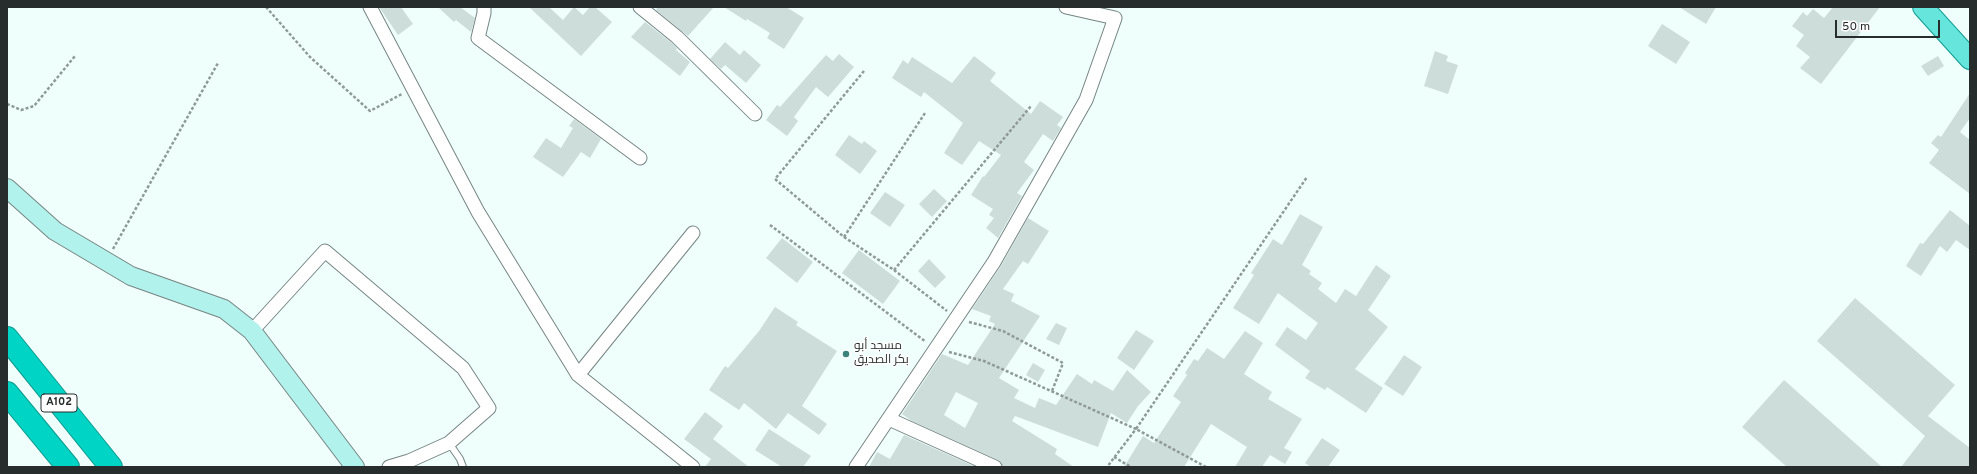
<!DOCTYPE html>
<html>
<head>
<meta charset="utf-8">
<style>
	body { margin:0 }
	#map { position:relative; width:1977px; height:474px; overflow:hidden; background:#effffc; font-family:Overpass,sans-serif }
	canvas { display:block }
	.frame { position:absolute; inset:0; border:8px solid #272d2c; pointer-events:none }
	.scale { position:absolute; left:1835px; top:20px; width:105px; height:18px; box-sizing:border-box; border:2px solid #272d2c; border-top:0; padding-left:5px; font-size:12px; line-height:14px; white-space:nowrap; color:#272d2c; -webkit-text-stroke:3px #fff; paint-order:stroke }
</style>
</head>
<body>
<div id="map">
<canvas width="1977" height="474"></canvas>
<div class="frame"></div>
<div class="scale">50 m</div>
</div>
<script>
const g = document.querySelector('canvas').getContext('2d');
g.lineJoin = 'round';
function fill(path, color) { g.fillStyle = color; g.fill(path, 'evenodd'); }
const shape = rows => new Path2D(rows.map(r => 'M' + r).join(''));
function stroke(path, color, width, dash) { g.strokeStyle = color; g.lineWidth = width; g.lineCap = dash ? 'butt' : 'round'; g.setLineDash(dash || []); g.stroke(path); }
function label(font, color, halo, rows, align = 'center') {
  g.font = font + ' Overpass,Cairo,sans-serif'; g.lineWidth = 3; g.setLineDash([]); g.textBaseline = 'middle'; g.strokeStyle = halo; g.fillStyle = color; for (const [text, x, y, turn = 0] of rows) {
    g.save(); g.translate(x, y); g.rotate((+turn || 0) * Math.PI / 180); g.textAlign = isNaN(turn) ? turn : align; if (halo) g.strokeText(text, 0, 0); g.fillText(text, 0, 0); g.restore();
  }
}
const building = shape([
	[379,7,401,7,413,24,398,35],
	[438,7,460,7,475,18,471,32,456,20,454,22],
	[529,7,549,7,563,20,574,7,583,15,590,7,595,7,612,22,581,56],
	[658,7,714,7,688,36,656,10],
	[724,7,786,7,804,18,784,49,767,38,770,33,747,19,746,21],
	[1679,7,1716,7,1706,24],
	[1833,7,1880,7,1821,84,1800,68,1810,57,1796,46,1804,35,1792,26,1803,12,1807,16,1813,9,1824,18],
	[645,22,672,43,677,48,676,50,690,62,680,76,631,37],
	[1662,24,1690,42,1676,64,1648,46],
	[725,42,740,55,744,50,761,65,746,83,725,65,721,69,710,59],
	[1435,51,1448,56,1446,61,1458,65,1448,94,1424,86],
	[839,54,854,67,828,97,816,87,794,117,798,121,787,136,766,120,777,105,780,107,826,55,833,61],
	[974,56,996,73,990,81,1031,114,1040,101,1063,117,1057,125,1061,128,1053,141,1043,134,1024,162,1034,170,1017,193,1022,196,998,238,986,228,994,218,989,215,993,209,971,195,983,176,984,177,1001,155,979,141,962,165,944,153,963,123,924,92,921,97,892,78,903,60,908,64,912,57,952,83],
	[1938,56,1944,66,1928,76,1921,66],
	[1970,93,1970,118,1960,132,1970,140,1970,194,1929,163,1939,150,1931,143,1938,135,1941,137],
	[574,119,601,139,590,158,581,152,563,177,533,157,546,138,561,148,573,128,569,126],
	[849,135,862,144,864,141,877,151,860,174,835,155],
	[934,189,947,201,932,217,919,204],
	[885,192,905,205,890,227,870,213],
	[1950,210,1970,226,1970,250,1956,240,1947,252,1940,246,1921,276,1906,266,1920,243,1923,244],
	[1300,214,1323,227,1302,265,1311,271,1309,274,1322,283,1318,289,1336,303,1345,289,1356,296,1376,265,1391,276,1368,310,1388,327,1355,369,1383,388,1366,413,1327,387,1325,390,1305,378,1310,371,1275,345,1287,327,1306,340,1318,323,1278,293,1259,324,1233,308,1254,275,1251,273,1273,239,1282,245],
	[1028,218,1049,231,1028,264,1023,261,1003,289,1014,294,1011,301,1040,316,999,378,1019,390,1014,398,1035,408,1039,398,1056,405,1077,374,1092,384,1094,380,1113,391,1127,370,1151,392,1138,406,1127,423,1111,413,1098,447,1015,416,1012,421,1057,449,1055,454,1074,467,1003,467,998,460,912,421,902,414,942,354,968,365,995,324,989,321,991,316,972,309,1001,266],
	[956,392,978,403,965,428,944,415],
	[782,238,813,262,797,283,766,258],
	[859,250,900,281,883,304,842,273],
	[929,259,946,277,935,288,918,271],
	[1855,298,1955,385,1928,416,1970,448,1970,467,1901,467,1925,436,1817,341],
	[775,307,798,322,796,325,837,351,802,406,827,424,819,435,788,413,776,429,744,403,739,410,709,390,725,366,728,368,759,331],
	[1056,323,1067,328,1059,345,1046,339],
	[1136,330,1154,341,1134,370,1117,358],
	[1245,331,1263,343,1244,374,1272,392,1268,399,1302,419,1284,448,1292,452,1285,464,1270,455,1262,467,1235,467,1247,447,1211,424,1184,467,1124,467,1143,436,1154,443,1181,402,1173,396,1187,375,1185,373,1194,359,1198,361,1207,348,1224,359],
	[1404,355,1422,367,1403,396,1384,384],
	[1033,363,1045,370,1038,382,1026,375],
	[1784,380,1882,467,1787,467,1742,427],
	[705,412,723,426,713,439,749,467,705,467,711,459,684,439],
	[769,429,811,456,803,467,782,467,755,450],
	[904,435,976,467,869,467,877,452,890,459],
	[1322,438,1340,450,1328,467,1311,467,1305,463]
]);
const path = shape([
	[266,7,310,57,370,111,402,94],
	[864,71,775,179,844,237,894,270,947,311],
	[7,104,21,110,34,106,75,56],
	[770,225,926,342],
	[844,237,925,113],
	[113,249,218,63],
	[894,270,1031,106],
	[969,322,1003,331,1063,363,1052,391],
	[949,352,984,361,1136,429,1107,467],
	[1114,457,1131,467],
	[1206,467,1136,429,1307,177]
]);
const lane = shape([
	[449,443,460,459,463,467]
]);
const street = shape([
	[370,7,478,212,578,375,693,467],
	[484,7,484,13,478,38,640,158],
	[640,7,677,37,755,114],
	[252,331,325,251,463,368,489,408,449,443,409,461,389,467],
	[578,375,693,233],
	[889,419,995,467],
	[856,467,994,262,1086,100,1115,18,1066,7]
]);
const secondary = shape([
	[7,188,55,231,131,276,224,309,252,331,355,467]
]);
const primary = shape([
	[1923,7,1970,59]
]);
const highway = shape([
	[7,338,111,467],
	[7,393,68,467]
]);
const markers = [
	[846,354,4,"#3b827a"]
];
const shields = [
	[59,403,36]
];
const shieldNames = [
	["A102",59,403]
];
const poiNames = [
	["مسجد أبو",854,347],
	["بكر الصديق",854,361]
];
fill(building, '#cdddda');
stroke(lane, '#768482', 8);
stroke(street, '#768482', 15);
stroke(secondary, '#768482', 20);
stroke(primary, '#0e9a8f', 22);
stroke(highway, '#0e9a8f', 24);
stroke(path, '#8f9a98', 2.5, [3, 2]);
stroke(lane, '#fff', 6);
stroke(street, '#fff', 13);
stroke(secondary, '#b2f2ed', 18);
stroke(primary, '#66e5dc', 20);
stroke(highway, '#00d4c4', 22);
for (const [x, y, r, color] of markers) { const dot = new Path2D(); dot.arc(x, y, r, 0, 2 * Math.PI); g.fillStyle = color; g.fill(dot); stroke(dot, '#fff', 1.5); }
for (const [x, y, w] of shields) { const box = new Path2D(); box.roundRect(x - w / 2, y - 9, w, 18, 3); g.fillStyle = '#fff'; g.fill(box); stroke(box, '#272d2c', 1); }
label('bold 11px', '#272d2c', null, shieldNames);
label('12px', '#272d2c', '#fff', poiNames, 'left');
</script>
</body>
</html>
